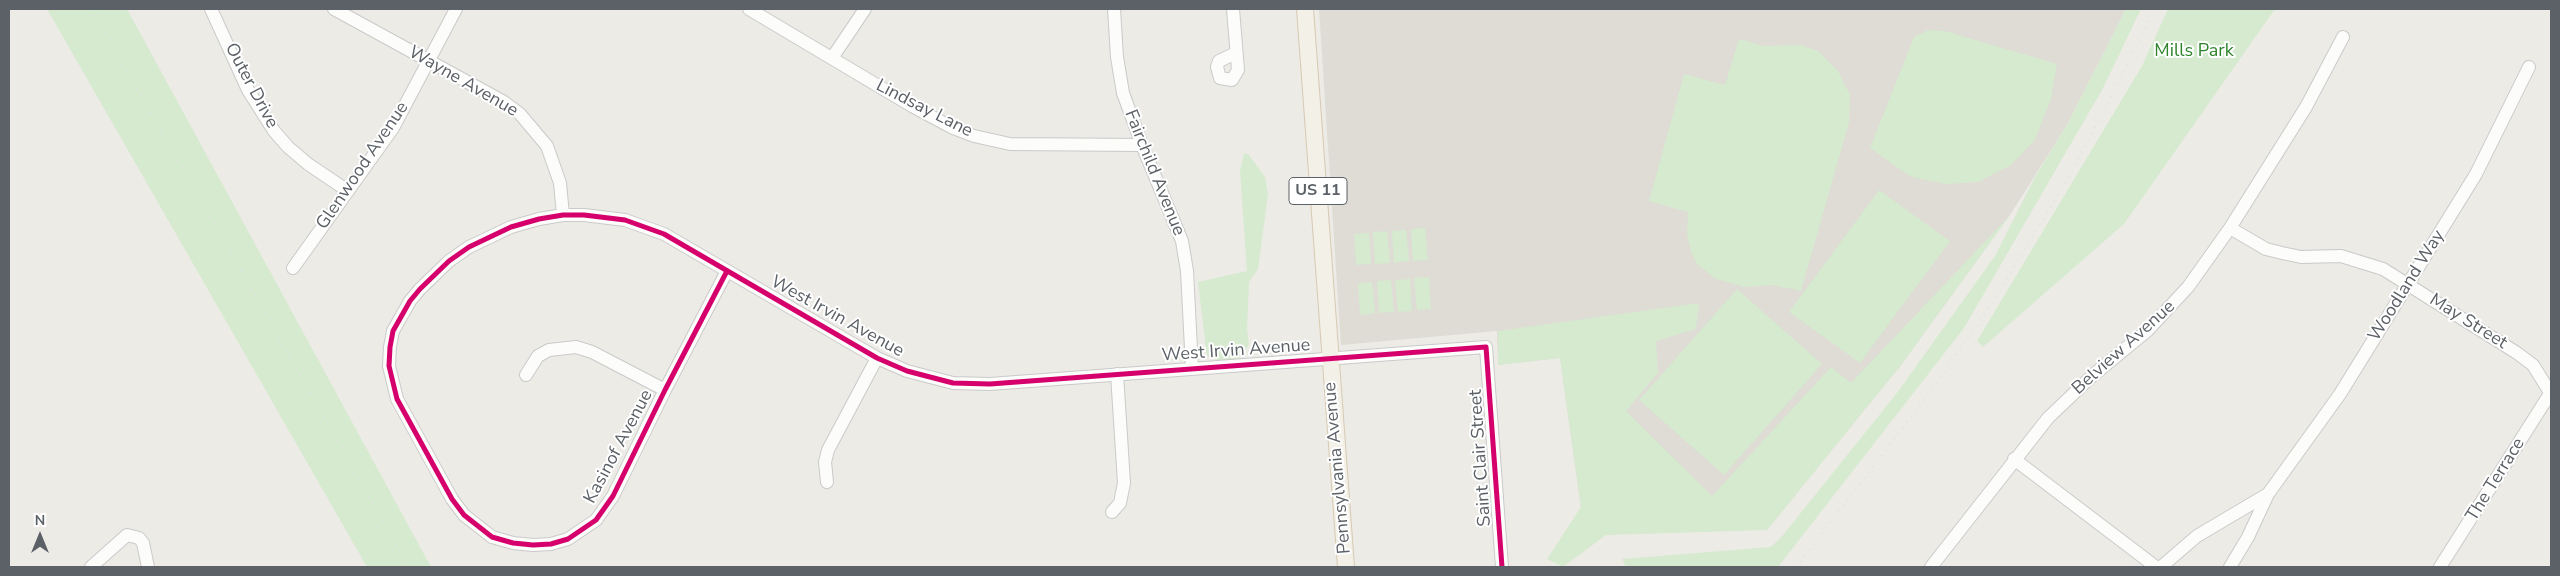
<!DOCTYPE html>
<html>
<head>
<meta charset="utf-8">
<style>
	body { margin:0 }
	#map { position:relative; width:2560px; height:576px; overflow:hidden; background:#edebe6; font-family:"Nunito Sans",sans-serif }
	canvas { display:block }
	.frame { position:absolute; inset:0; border:10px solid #5b6166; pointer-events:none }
	.north { position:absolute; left:15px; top:511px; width:50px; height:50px; -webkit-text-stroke:4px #fff; paint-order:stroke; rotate:0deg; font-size:14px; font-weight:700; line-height:20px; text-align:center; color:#5b6166 }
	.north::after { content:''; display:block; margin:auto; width:18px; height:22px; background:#5b6166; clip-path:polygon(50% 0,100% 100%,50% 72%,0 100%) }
</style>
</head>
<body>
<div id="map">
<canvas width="2560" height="576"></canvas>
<div class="frame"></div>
<div class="north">N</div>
</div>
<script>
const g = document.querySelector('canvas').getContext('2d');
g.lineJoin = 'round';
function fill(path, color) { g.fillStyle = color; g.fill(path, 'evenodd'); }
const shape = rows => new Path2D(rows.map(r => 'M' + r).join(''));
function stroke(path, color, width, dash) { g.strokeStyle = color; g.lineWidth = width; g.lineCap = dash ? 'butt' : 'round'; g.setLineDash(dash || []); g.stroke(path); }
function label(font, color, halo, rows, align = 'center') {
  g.font = font + ' "Nunito Sans",sans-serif'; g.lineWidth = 4; g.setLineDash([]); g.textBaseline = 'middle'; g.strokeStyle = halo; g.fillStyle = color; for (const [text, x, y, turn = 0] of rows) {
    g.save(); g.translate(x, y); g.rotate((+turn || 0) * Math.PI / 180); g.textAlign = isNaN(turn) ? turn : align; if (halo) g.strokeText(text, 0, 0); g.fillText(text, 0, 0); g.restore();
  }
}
const education = shape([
	[1319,9,2126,9,2067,125,2010,215,1901,365,1767,530,1581,508,1560,358,1498,365,1497,331,1341,345]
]);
const green = shape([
	[47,9,127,9,431,567,367,567],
	[2126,9,2141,9,2102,90,1964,328,1778,567,1626,567,1622,559,1771,547,1783,535,1897,393,1995,256,2035,177,2067,125],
	[2168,9,2275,9,2124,224,1983,347,1977,341,2142,66],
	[1928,30,1945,31,2057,64,2051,99,2035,140,2011,165,1978,182,1946,184,1911,177,1870,148,1914,37],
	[1739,39,1764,46,1801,45,1818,51,1838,71,1850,95,1849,122,1801,291,1773,285,1745,287,1716,279,1698,265,1692,255,1687,234,1688,212,1649,201,1684,74,1725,85],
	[1244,153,1248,154,1265,177,1268,194,1258,269,1249,282,1247,328,1249,345,1239,358,1223,363,1207,356,1198,282,1247,271,1240,171],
	[1879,190,1950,241,1860,363,1789,312],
	[2010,215,1901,365,1767,530,1606,535,1563,567,1547,559,1581,507,1560,358,1498,365,1498,331,1699,303,1696,329,1656,341,1658,373,1626,411,1712,496,1831,367,1851,383],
	[1425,228,1428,260,1413,261,1411,229],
	[1406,230,1409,261,1394,263,1392,231],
	[1387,231,1390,263,1375,264,1373,232],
	[1369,233,1371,264,1356,265,1354,234],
	[1429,277,1431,309,1417,310,1414,278],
	[1410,279,1412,311,1398,312,1395,280],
	[1391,280,1394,312,1379,313,1377,281],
	[1372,282,1375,313,1360,315,1358,283],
	[1737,289,1822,364,1724,475,1639,400]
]);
const minor = shape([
	[211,9,248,90,274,131,288,147,308,164,348,191],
	[334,9,504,102,520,114,547,146,560,183,563,215],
	[749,9,912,106,953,128,974,136,1010,144,1142,145],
	[1114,9,1117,57,1123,93,1142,145,1182,241,1187,271,1192,368],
	[1233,9,1238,70,1232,80,1220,78,1217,67,1219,61,1236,53],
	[832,58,865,9],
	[2230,228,2266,249,2282,253,2301,257,2341,256,2383,269,2517,353,2533,365,2551,394],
	[293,268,393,128,456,9],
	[727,271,665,390,613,496,596,520,568,539,551,544,533,545,513,543,492,537,464,515,452,499,397,399,389,366,390,347,393,331,410,301,420,289,449,261,469,247,511,227,539,219,563,215,584,215,625,220,664,234,877,358,907,371,953,383,990,384,1486,347,1502,567],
	[526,375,538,356,549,350,576,347,592,352,665,390],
	[2014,459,2156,567],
	[827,482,825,462,828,450,877,358],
	[1112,512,1120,503,1124,483,1117,374],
	[91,567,127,535,139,538,143,543,148,567],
	[1931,567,2048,418,2092,376,2148,330,2188,287,2230,228,2306,107,2343,37],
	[2161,567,2197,536,2268,494],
	[2230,567,2248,537,2268,494,2340,394,2476,174,2529,67],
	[2440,567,2551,392]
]);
const major = shape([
	[1305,9,1346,567]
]);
const rail = shape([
	[92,9,409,567],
	[1796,567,1934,387,1992,303,2061,190,2106,107,2155,9]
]);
const cycleway = shape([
	[727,271,665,390,613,496,596,520,568,539,551,544,533,545,513,543,492,537,464,515,452,499,397,399,389,366,390,347,393,331,410,301,420,289,449,261,469,247,511,227,539,219,563,215,584,215,625,220,664,234,877,358,907,371,953,383,990,384,1486,347,1502,567]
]);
const shields = [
	[1318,191,58]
];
const shieldNames = [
	["US 11",1318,191]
];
const parkNames = [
	["Mills Park",2194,52]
];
const streetNames = [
	["Wayne Avenue",463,82,30],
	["Outer Drive",251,86,62],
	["Lindsay Lane",924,109,27],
	["Glenwood Avenue",363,166,-56],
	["Fairchild Avenue",1154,173,68],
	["Woodland Way",2407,286,-58],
	["West Irvin Avenue",837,317,29],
	["May Street",2468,322,32],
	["Belview Avenue",2124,348,-42],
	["West Irvin Avenue",1236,351,-4],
	["Kasinof Avenue",619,447,-62],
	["Saint Clair Street",1481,458,-94],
	["Pennsylvania Avenue",1338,468,-95],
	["The Terrace",2496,480,-58]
];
fill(education, '#dfdbd5');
fill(green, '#d5eacf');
stroke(minor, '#c9cac9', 14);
stroke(major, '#d7c9b2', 18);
stroke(minor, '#fcfcfb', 12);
stroke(major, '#f3f0e8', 16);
stroke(rail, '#e3e3e3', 2.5, [1, 6]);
stroke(cycleway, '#d6006c', 5);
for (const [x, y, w] of shields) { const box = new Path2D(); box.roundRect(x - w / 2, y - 13.5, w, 27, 4); g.fillStyle = '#fff'; g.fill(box); stroke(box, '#5b6166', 1); }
label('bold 16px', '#5b6166', null, shieldNames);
label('18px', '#30842c', '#fff', parkNames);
label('18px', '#5b6166', '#fff', streetNames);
</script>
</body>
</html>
